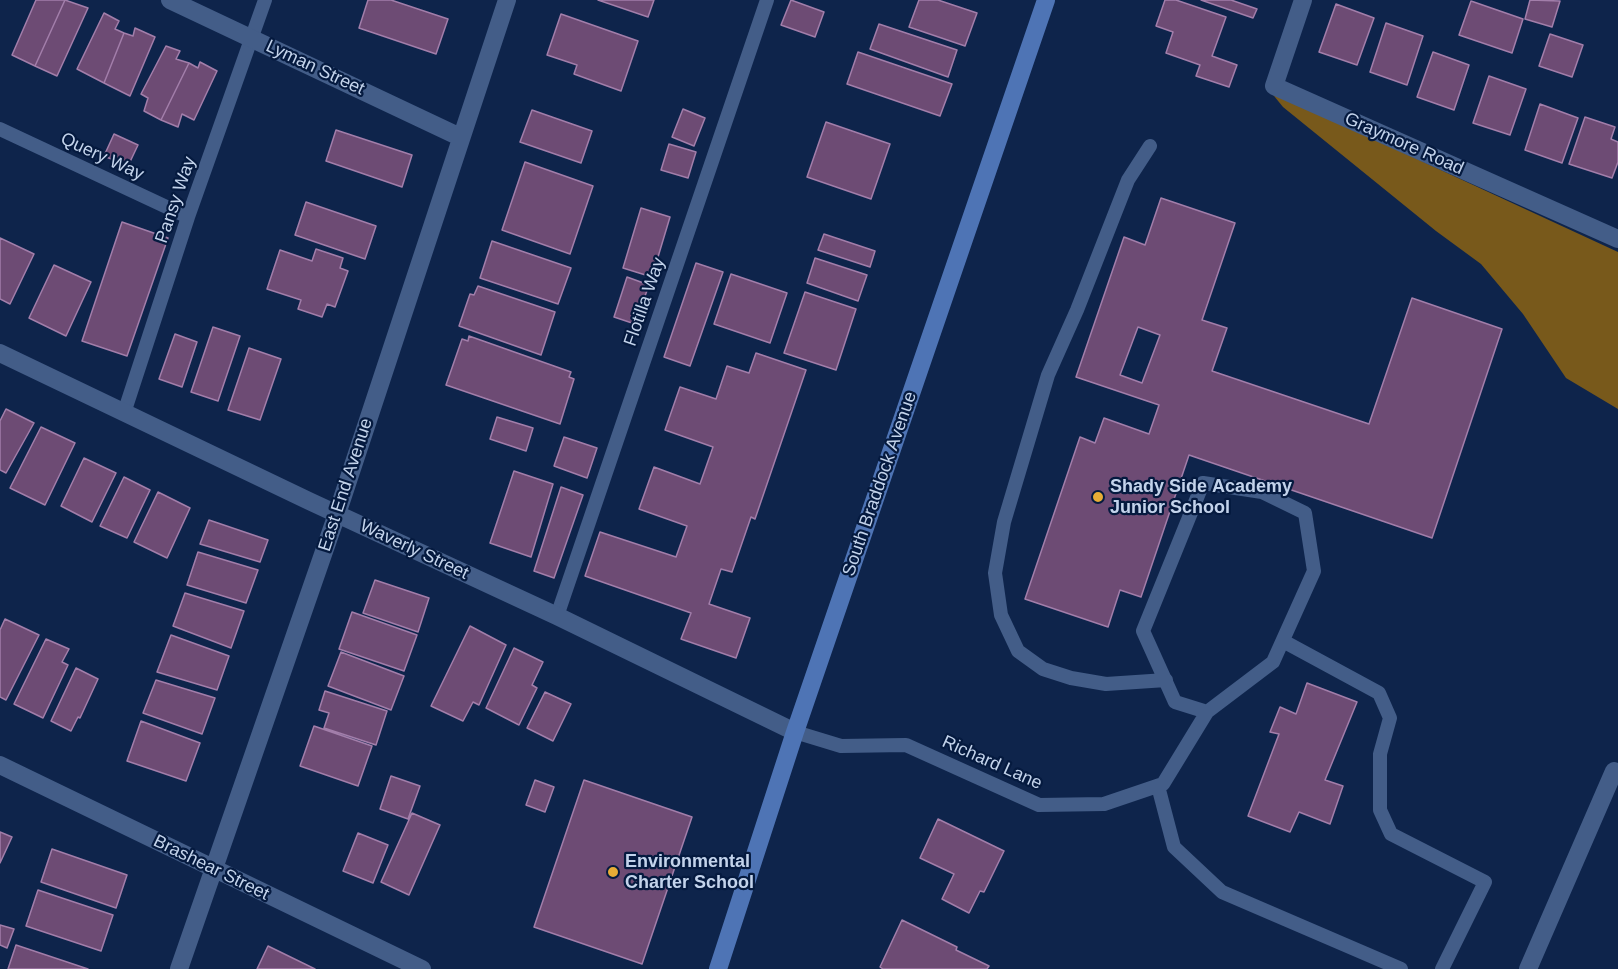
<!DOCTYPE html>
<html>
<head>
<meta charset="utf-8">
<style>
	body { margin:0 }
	canvas { display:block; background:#0e244b }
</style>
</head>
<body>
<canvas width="1618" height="969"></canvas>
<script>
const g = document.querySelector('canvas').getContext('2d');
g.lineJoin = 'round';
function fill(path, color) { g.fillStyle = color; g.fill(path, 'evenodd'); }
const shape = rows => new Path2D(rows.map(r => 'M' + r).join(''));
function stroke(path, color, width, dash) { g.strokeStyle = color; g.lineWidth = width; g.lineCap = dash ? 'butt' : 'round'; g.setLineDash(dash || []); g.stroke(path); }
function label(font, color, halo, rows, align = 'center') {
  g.font = font + ' Helvetica,sans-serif'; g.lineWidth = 4.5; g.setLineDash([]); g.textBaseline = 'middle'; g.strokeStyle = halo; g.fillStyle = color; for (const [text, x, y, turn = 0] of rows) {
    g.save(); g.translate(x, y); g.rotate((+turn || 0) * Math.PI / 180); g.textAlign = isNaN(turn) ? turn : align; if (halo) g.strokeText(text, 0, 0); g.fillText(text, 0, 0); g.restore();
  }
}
const forest = shape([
	[1270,91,1618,252,1618,409,1566,378,1523,314,1481,264,1436,231,1283,107]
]);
const building = shape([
	[36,0,65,0,35,66,12,55,36,0],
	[65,0,88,8,57,76,35,66,65,0],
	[368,0,391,0,448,19,436,54,359,28,368,0],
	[598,0,654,0,648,17,598,0],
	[791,0,824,12,815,37,781,25,791,0],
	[919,0,938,0,977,13,965,46,909,27,919,0],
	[1165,0,1176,0,1226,17,1212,56,1237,65,1229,87,1196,76,1200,65,1166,53,1173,32,1156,26,1165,0],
	[1201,0,1231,0,1257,9,1253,18,1201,0],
	[1530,0,1560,1,1552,27,1525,19,1530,0],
	[1471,1,1523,19,1512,53,1459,35,1471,1],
	[1336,4,1374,18,1357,65,1319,52,1336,4],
	[104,13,119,21,115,29,124,33,104,83,77,69,104,13],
	[561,14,638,41,621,91,574,74,577,65,547,55,561,14],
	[1386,23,1423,36,1407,85,1370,72,1386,23],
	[879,24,957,50,948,77,870,49,879,24],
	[135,28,155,37,130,96,104,83,124,33,133,36,135,28],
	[1550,34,1583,45,1572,77,1539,66,1550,34],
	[166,46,180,51,176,59,189,63,161,120,144,111,148,98,141,94,166,46],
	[858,52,952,84,940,116,847,84,858,52],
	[1433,52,1469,65,1454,110,1417,97,1433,52],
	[200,62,217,71,194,120,182,114,178,127,161,120,189,63,198,68,200,62],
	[1489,76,1526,89,1510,135,1473,123,1489,76],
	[1540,104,1578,118,1562,163,1525,150,1540,104],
	[683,109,705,118,694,146,672,137,683,109],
	[532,110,592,131,581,163,520,142,532,110],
	[1585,117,1615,127,1611,139,1618,142,1618,162,1612,178,1569,164,1585,117],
	[826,122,890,144,871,199,807,177,826,122],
	[336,130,412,155,402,187,326,161,336,130],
	[114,134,138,145,128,166,104,156,114,134],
	[669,144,696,152,688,178,661,170,669,144],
	[525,162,593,186,570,254,502,230,525,162],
	[1161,198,1235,223,1202,320,1227,328,1212,371,1369,424,1412,298,1502,329,1432,538,1189,455,1141,597,1120,590,1108,627,1025,599,1080,437,1095,443,1104,418,1149,434,1159,405,1076,377,1124,237,1145,245,1161,198],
	[1138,327,1160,335,1142,383,1120,375,1138,327],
	[306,202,376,226,365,259,295,235,306,202],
	[641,208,670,217,652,277,623,268,641,208],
	[122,222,168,238,127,356,82,341,122,222],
	[824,234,875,251,870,267,818,250,824,234],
	[0,238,34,254,10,304,0,299,0,238],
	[492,241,571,268,558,304,480,278,492,241],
	[316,249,343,258,340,268,348,271,335,307,327,304,322,317,298,309,301,300,267,289,280,250,312,261,316,249],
	[815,258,867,275,858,301,807,283,815,258],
	[696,263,723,272,690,366,664,357,696,263],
	[54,265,91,282,66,336,29,318,54,265],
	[731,274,787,293,770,343,714,324,731,274],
	[627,277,649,285,635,324,614,317,627,277],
	[478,286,555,312,541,355,459,326,470,294,474,295,478,286],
	[805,292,856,309,836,370,784,353,805,292],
	[213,327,240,336,218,401,191,392,213,327],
	[175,334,197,342,182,387,159,379,175,334],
	[469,336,571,372,569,377,574,379,560,424,446,385,462,339,468,341,469,336],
	[249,348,281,359,260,420,228,410,249,348],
	[756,353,806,370,755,519,751,517,732,572,721,569,709,604,750,618,736,658,681,639,691,613,585,576,600,532,676,557,687,526,639,509,654,467,700,484,713,447,665,430,680,387,716,399,727,366,749,373,756,353],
	[6,409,34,423,6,473,0,470,0,421,6,409],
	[497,417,533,428,526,451,490,439,497,417],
	[41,427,75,443,45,505,10,488,41,427],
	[564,437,597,448,587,478,554,466,564,437],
	[84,458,116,473,92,522,61,506,84,458],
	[514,471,553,484,531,557,490,543,514,471],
	[124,477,150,490,127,538,100,526,124,477],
	[561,487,583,495,554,578,534,571,561,487],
	[158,492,190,508,167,558,134,542,158,492],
	[209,520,268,540,260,562,200,544,209,520],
	[198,552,258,570,246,603,187,585,198,552],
	[375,580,429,598,418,632,363,613,375,580],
	[185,593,244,611,231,648,173,626,185,593],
	[352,612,417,635,404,671,339,649,352,612],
	[5,619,39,635,6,700,0,697,0,630,5,619],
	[470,626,506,645,479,705,473,702,463,721,431,706,470,626],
	[171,635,229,656,217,690,157,672,171,635],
	[46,639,69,649,62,662,68,665,43,718,14,704,46,639],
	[514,648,543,662,532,685,537,688,519,725,486,708,514,648],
	[341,652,404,676,391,710,328,686,341,652],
	[76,668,98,679,80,718,78,717,71,731,51,721,76,668],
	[156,680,215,698,202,734,143,713,156,680],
	[1307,683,1357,702,1325,780,1343,786,1330,824,1299,812,1290,832,1248,816,1279,734,1270,732,1280,707,1296,714,1307,683],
	[325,691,387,711,376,745,324,728,329,713,319,710,325,691],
	[545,692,571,704,553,741,527,728,545,692],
	[141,721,200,743,186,781,127,761,141,721],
	[314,726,372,746,358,786,300,766,314,726],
	[391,776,420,786,408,819,380,809,391,776],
	[535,780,554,787,545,812,526,805,535,780],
	[584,780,692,817,642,964,534,927,584,780],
	[412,813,440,825,409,895,381,882,412,813],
	[938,819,1004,851,984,892,980,891,969,913,942,899,954,874,920,858,938,819],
	[0,832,12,837,0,863,0,832],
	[358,833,388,845,373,883,343,871,358,833],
	[52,849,127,875,116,908,41,882,52,849],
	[38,890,113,915,101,951,26,926,38,890],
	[902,920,957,947,956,950,989,966,987,969,883,969,880,967,902,920],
	[0,925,14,929,7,948,0,945,0,925],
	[16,945,88,969,8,969,16,945],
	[268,946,315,969,257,969,268,946]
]);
const service = shape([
	[0,129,188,217],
	[1150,146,1128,180,1077,310,1048,375,1004,522,995,573,1001,615,1018,651,1043,669,1071,678,1106,684,1166,680],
	[124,413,188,217,265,0],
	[557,616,767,0],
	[1283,641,1379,693,1390,718,1380,754,1380,810,1391,834,1485,882,1442,969],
	[795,732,841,746,906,745,1039,805,1104,804,1163,784,1207,712,1273,662,1314,571,1305,513,1262,492,1203,483,1143,631,1175,702,1207,712],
	[1158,786,1174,847,1222,892,1401,969]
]);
const minor = shape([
	[170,0,460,137],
	[1303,0,1274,86,1618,239],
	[0,353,309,501,557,616,795,732],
	[0,765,422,969],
	[179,969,337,514,507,0],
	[1528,969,1614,771]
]);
const primary = shape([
	[718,969,795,732,1046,0]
]);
const markers = [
	[1098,497,6,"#e7ac36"],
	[613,872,6,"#e7ac36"]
];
const streetNames = [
	["Lyman Street",315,68,25],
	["Graymore Road",1404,144,24],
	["Query Way",102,157,25],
	["Pansy Way",176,200,-71],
	["Flotilla Way",645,302,-71],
	["South Braddock Avenue",880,484,-71],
	["East End Avenue",346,485,-72],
	["Waverly Street",414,550,25],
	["Richard Lane",992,763,24],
	["Brashear Street",211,868,26]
];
const poiNames = [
	["Shady Side Academy",1110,487],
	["Junior School",1110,508],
	["Environmental",625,862],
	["Charter School",625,883]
];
fill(forest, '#78591b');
fill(building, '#6d4b74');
stroke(building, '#a27eaa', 1.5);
stroke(service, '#435d88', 14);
stroke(minor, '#435d88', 18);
stroke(primary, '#4e74b5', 18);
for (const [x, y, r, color] of markers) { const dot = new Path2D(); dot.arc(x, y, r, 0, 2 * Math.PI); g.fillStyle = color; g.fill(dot); stroke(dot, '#051a3f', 2); }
label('18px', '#c3d3eb', '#051a3f', streetNames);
label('bold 18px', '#c3d3eb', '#051a3f', poiNames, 'left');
</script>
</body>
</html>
